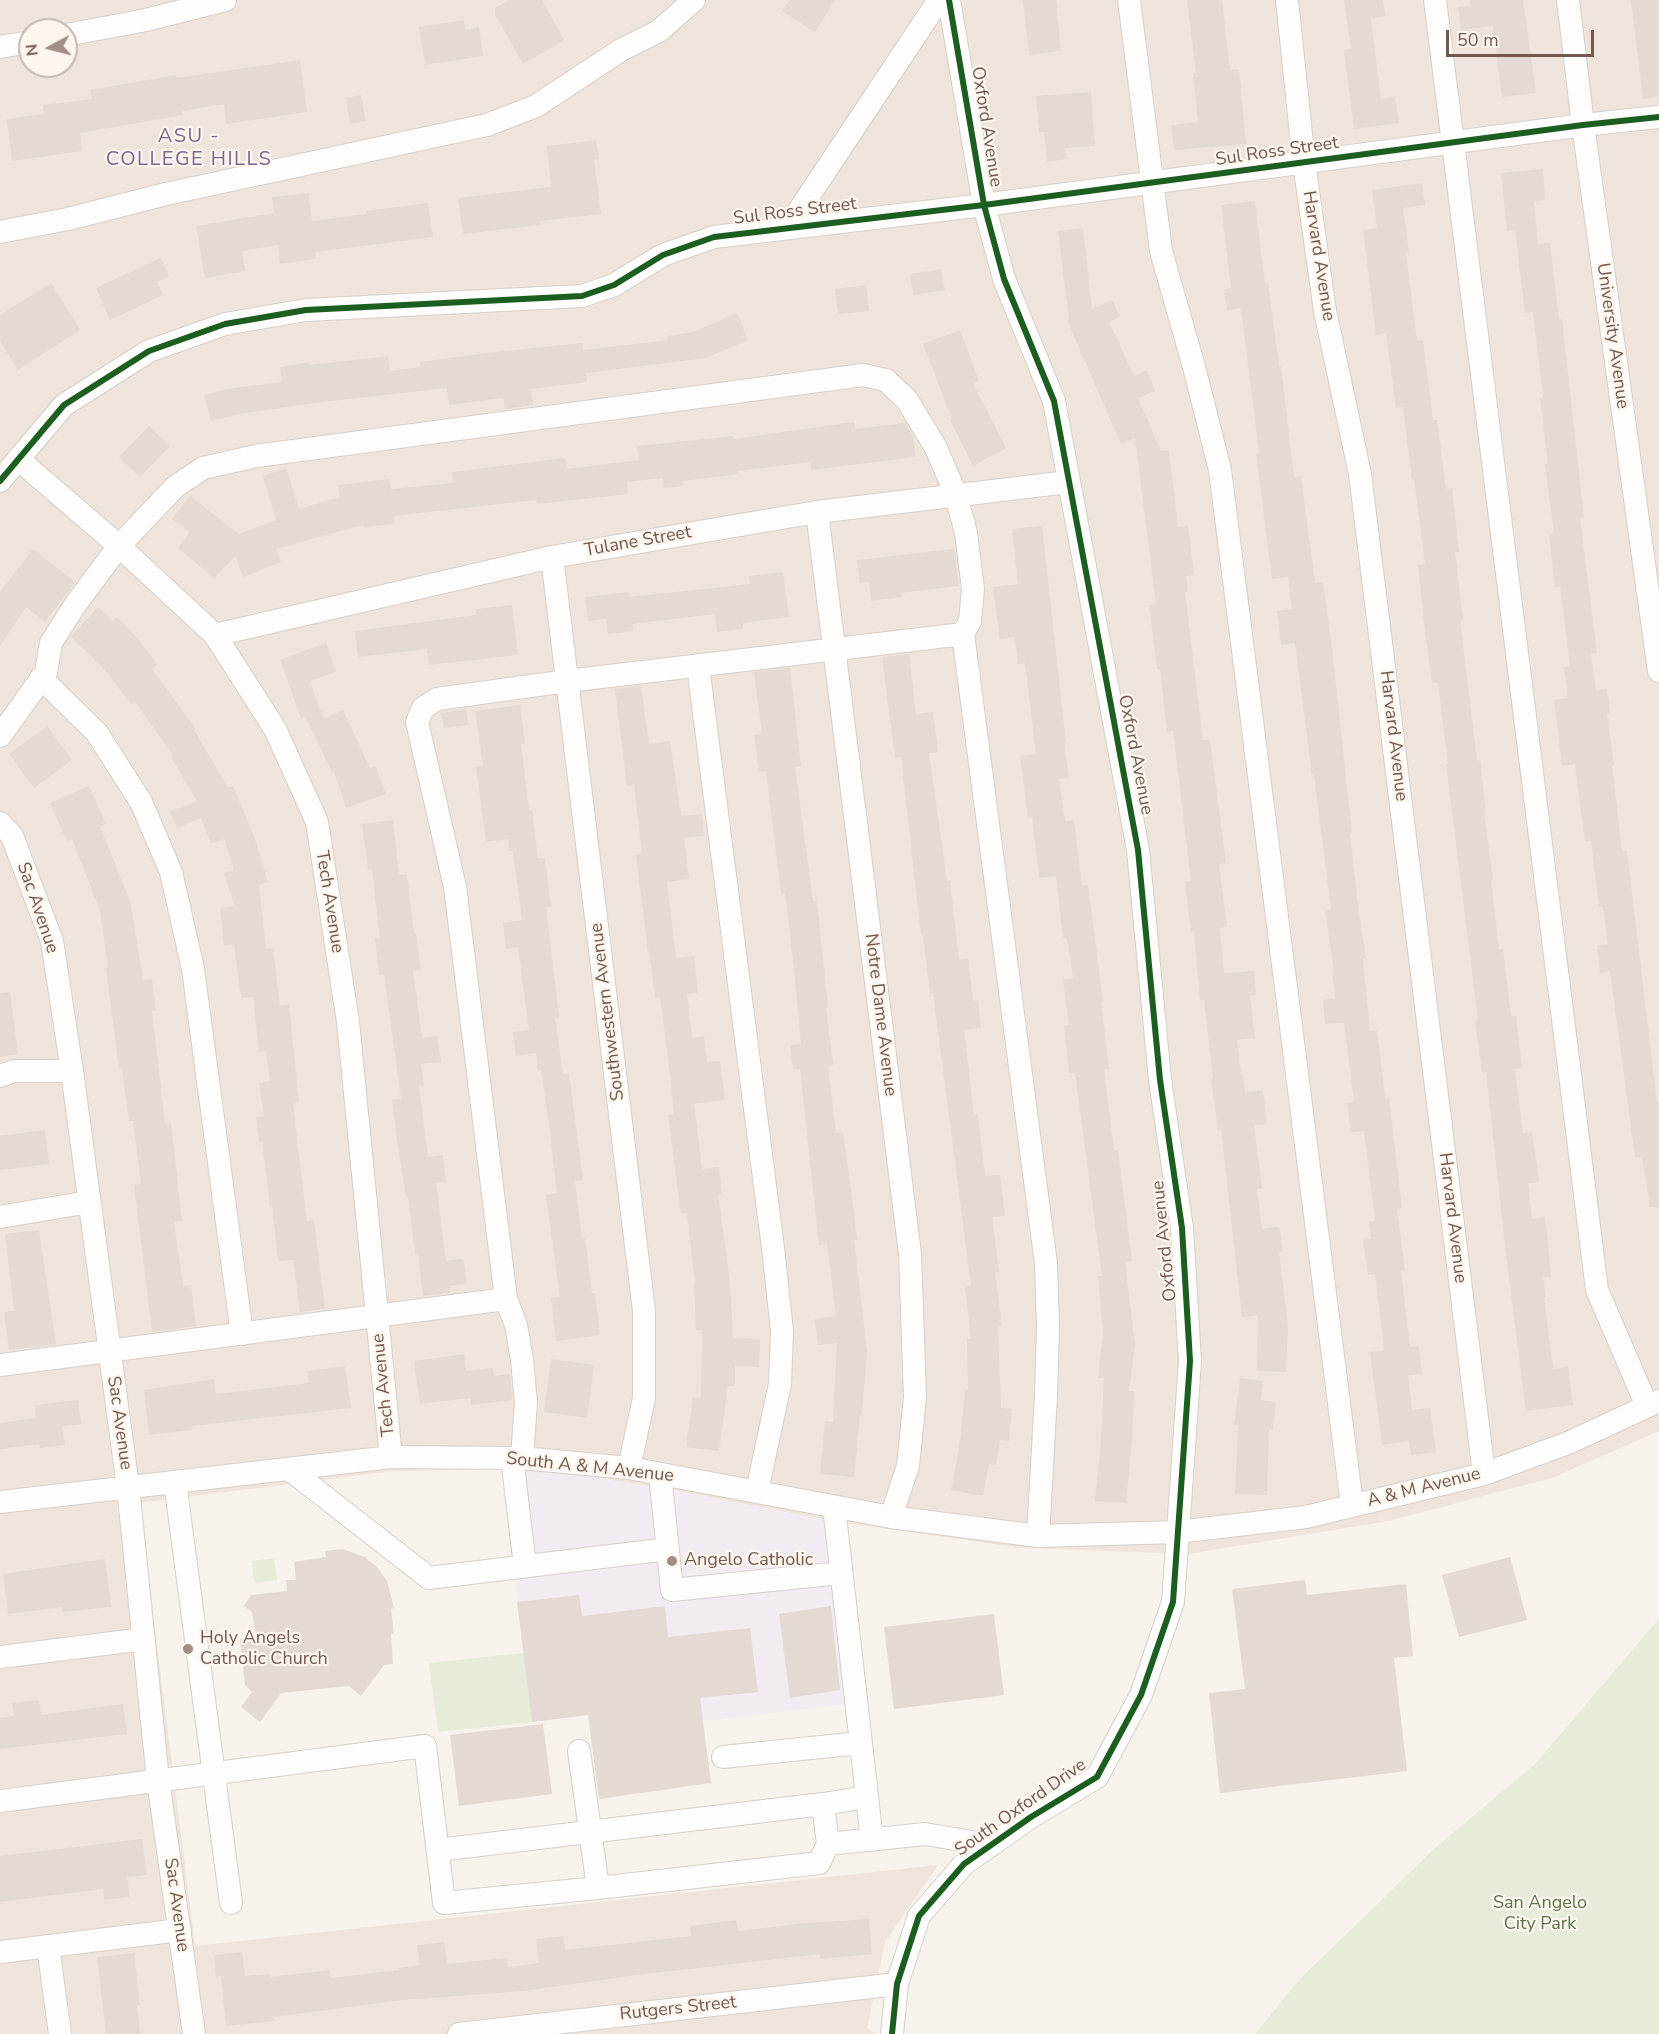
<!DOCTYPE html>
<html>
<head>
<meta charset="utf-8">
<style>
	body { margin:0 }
	#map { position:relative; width:1659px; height:2034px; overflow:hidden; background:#f7f2ec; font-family:"Nunito Sans",sans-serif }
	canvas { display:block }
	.north { position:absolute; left:18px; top:18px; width:60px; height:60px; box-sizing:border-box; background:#fdf6ef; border:2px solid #c5b7af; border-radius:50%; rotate:263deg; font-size:16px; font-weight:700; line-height:24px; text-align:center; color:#72584f }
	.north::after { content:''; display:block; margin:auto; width:21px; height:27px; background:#a18e86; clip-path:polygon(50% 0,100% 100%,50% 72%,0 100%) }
	.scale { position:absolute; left:1446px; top:30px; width:148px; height:27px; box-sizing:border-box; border:3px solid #72584f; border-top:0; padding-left:8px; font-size:18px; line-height:21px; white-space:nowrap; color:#72584f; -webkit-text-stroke:4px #fdf6ef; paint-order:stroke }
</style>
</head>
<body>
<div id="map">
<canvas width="1659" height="2034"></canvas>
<div class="north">N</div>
<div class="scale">50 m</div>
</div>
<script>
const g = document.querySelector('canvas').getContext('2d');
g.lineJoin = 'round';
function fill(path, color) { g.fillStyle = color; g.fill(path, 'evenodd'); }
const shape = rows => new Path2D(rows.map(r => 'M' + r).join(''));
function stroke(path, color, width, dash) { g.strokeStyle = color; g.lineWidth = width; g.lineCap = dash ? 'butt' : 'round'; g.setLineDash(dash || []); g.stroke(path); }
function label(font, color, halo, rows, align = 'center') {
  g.font = font + ' "Nunito Sans",sans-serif'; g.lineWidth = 4.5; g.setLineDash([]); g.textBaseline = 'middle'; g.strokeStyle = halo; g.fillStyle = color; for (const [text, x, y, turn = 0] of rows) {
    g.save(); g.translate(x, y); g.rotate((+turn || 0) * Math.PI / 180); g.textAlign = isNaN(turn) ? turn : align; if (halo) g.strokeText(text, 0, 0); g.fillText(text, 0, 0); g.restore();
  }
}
const residential = shape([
	[0,0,1659,0,1659,1431,1552,1478,1388,1521,1189,1554,1022,1548,826,1520,668,1489,502,1469,393,1471,139,1503,195,1946,938,1865,885,1942,867,2028,875,2034,0,2034],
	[30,30,66,30,66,66,30,66]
]);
const education = shape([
	[502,1469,587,1476,668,1489,826,1520,847,1704,591,1735,587,1715,532,1722]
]);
const green = shape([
	[274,1558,277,1580,254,1583,252,1561],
	[1659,1619,1659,2034,1255,2034,1299,1980,1434,1849,1535,1764],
	[524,1653,532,1722,438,1732,429,1663]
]);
const building = shape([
	[509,0,542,0,564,40,523,64,495,14,495,8],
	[790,0,835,0,815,32,782,11],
	[1023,0,1056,0,1061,51,1029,55],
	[1187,0,1222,0,1230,70,1239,69,1246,144,1174,150,1171,125,1198,122,1193,73,1196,73],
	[1344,0,1383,0,1385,16,1371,19,1381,99,1395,97,1399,123,1354,129,1344,50,1351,49],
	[1470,0,1523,0,1536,93,1502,97,1493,26,1461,30,1458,7,1470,6],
	[1631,0,1659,0,1659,97,1643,99],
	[464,20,465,30,479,27,483,56,425,65,419,27],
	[300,60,307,112,226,124,224,104,182,111,183,115,80,133,82,151,12,161,7,119,44,114,43,105,92,99,90,90,176,75,177,78],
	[1091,92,1095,146,1065,148,1067,159,1047,162,1044,132,1039,132,1036,96],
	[361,95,366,121,350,124,346,98],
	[596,140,599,159,594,160,601,214,540,221,540,225,463,234,458,198,551,187,547,146],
	[1543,169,1545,200,1534,201,1538,244,1550,243,1559,320,1562,319,1584,518,1580,519,1597,653,1591,654,1596,690,1607,689,1610,713,1607,714,1614,766,1612,766,1622,851,1627,851,1657,1102,1659,1102,1659,1207,1650,1207,1642,1157,1635,1157,1610,971,1600,973,1597,945,1608,944,1603,907,1599,907,1591,841,1585,842,1575,764,1562,766,1554,700,1568,698,1564,667,1570,666,1560,587,1555,588,1549,535,1554,534,1545,464,1548,464,1540,398,1543,398,1533,312,1525,313,1515,230,1507,231,1501,173],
	[1422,183,1425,205,1403,208,1409,252,1406,253,1417,341,1423,340,1433,420,1437,420,1446,489,1452,488,1459,552,1455,552,1463,620,1460,620,1477,761,1480,760,1486,812,1484,812,1493,880,1491,880,1499,949,1503,949,1511,1016,1516,1016,1522,1068,1515,1069,1523,1133,1532,1132,1539,1182,1528,1184,1532,1219,1545,1217,1548,1241,1551,1277,1543,1277,1546,1297,1544,1297,1553,1369,1568,1367,1573,1405,1526,1411,1506,1255,1486,1072,1482,1073,1475,1020,1478,1020,1446,764,1448,764,1438,683,1432,683,1425,632,1418,565,1425,564,1414,479,1412,479,1403,407,1396,408,1386,333,1376,335,1363,230,1377,228,1372,190],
	[308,193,312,221,367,214,366,211,428,203,433,237,315,252,316,259,280,264,278,245,242,251,245,271,205,278,196,226,274,213,272,197],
	[1255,201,1265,284,1268,283,1279,366,1281,366,1294,477,1301,476,1315,583,1323,582,1332,648,1352,833,1350,833,1357,897,1366,959,1363,959,1370,1031,1377,1030,1385,1098,1389,1098,1402,1208,1397,1209,1405,1270,1401,1271,1410,1347,1419,1346,1422,1374,1408,1375,1412,1410,1430,1408,1436,1452,1411,1455,1409,1441,1382,1445,1370,1352,1384,1350,1375,1274,1368,1275,1363,1240,1371,1239,1369,1222,1375,1221,1364,1131,1351,1132,1347,1103,1354,1102,1344,1023,1325,1024,1323,1000,1335,998,1332,971,1334,971,1325,911,1331,910,1314,775,1312,775,1295,643,1281,645,1277,611,1292,609,1288,577,1272,579,1256,454,1259,453,1241,308,1227,310,1224,289,1231,288,1221,205],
	[1083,228,1092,309,1112,300,1120,317,1109,322,1134,376,1147,370,1155,391,1138,398,1161,451,1169,450,1178,527,1188,526,1194,575,1186,576,1188,592,1185,592,1203,740,1210,740,1226,863,1219,864,1227,927,1220,928,1224,973,1254,971,1256,995,1250,996,1255,1038,1237,1040,1241,1075,1243,1075,1245,1092,1263,1090,1267,1124,1254,1125,1262,1188,1257,1189,1262,1229,1279,1227,1283,1252,1279,1252,1288,1326,1286,1372,1257,1371,1258,1315,1242,1317,1221,1129,1218,1130,1211,1079,1213,1079,1204,1000,1200,1000,1194,931,1191,932,1185,882,1191,881,1173,731,1167,732,1160,669,1157,669,1149,605,1156,604,1135,438,1121,444,1067,320,1069,319,1058,231],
	[161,258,169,276,157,282,163,295,110,320,96,288],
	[941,269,945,290,913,295,910,274],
	[51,283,80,330,18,370,0,341,0,315],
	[866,285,869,311,838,314,835,289],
	[737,313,748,340,706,358,586,373,587,382,531,389,533,405,505,409,503,398,449,405,447,388,314,403,239,414,211,421,204,395,233,388,282,382,280,367,309,362,309,365,388,356,390,371,421,367,420,362,486,353,582,343,583,350,668,340,667,336,693,332],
	[960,330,979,381,973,384,1006,448,973,466,950,420,952,419,923,344],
	[854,422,855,429,905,423,913,436,915,457,811,470,810,462,738,471,739,474,682,481,683,486,664,488,663,478,627,482,628,494,537,504,536,500,394,516,395,524,364,527,363,525,276,549,281,562,243,577,235,556,214,578,178,548,190,532,172,519,190,496,239,534,276,520,263,476,286,468,299,509,340,497,338,485,389,479,391,489,453,483,452,472,565,458,567,469,639,460,637,446,734,436,734,439],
	[149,426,170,446,140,477,119,457],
	[1042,526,1066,743,1064,743,1069,778,1059,779,1065,821,1074,820,1082,886,1088,885,1103,1001,1101,1001,1109,1069,1104,1069,1114,1151,1118,1150,1132,1261,1125,1262,1135,1345,1129,1391,1134,1391,1132,1443,1126,1503,1095,1501,1101,1439,1104,1378,1098,1378,1103,1332,1098,1276,1102,1276,1075,1073,1069,1073,1064,1026,1069,1025,1063,980,1073,978,1067,938,1063,938,1056,876,1039,878,1032,816,1028,817,1020,756,1036,754,1025,663,1018,664,1015,637,1000,639,993,587,1018,584,1012,529],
	[33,549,75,582,45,622,26,607,0,646,0,592],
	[954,549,959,586,901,593,902,597,871,601,869,582,860,583,857,560],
	[783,572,789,617,743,623,743,629,717,632,715,614,632,624,633,631,608,634,606,619,588,621,585,597,628,592,629,597,750,584,749,576],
	[512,605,518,655,429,665,427,649,358,657,355,631,476,615,476,609],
	[98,607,113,621,116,617,133,633,158,665,152,669,196,729,194,730,228,788,233,786,254,836,268,882,259,885,266,949,273,948,280,1006,289,1004,299,1102,293,1103,298,1148,307,1221,314,1220,325,1309,300,1312,293,1260,278,1261,272,1206,270,1207,262,1141,259,1142,256,1117,264,1116,259,1083,270,1081,266,1051,259,1052,253,997,241,998,234,944,224,946,220,908,235,906,224,873,234,870,224,839,211,844,201,818,177,828,170,812,197,801,171,757,173,755,135,702,132,705,105,670,71,637],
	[326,643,336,672,310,681,324,719,343,710,370,768,376,766,386,794,346,808,334,771,332,772,305,716,301,718,280,660],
	[909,654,916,714,933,712,938,752,929,753,947,881,950,881,959,960,968,958,973,1001,978,1000,981,1028,964,1030,974,1115,978,1114,985,1176,1000,1175,1005,1216,992,1217,999,1272,995,1272,1002,1326,998,1327,1001,1408,1012,1409,1009,1441,1000,1440,996,1465,989,1464,983,1496,951,1490,960,1442,965,1390,968,1390,967,1339,971,1339,965,1287,971,1286,933,993,930,993,923,935,921,935,901,757,895,758,882,657],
	[790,668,801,766,795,767,813,901,817,901,828,1007,826,1008,833,1065,828,1066,836,1133,843,1132,851,1189,857,1240,854,1240,867,1351,862,1415,860,1415,854,1477,820,1474,825,1421,833,1422,837,1343,818,1345,815,1319,836,1316,827,1244,819,1245,800,1069,793,1070,790,1045,801,1044,793,960,785,893,781,894,766,771,759,772,754,735,762,734,754,672],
	[641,686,649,744,670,741,681,816,702,814,704,836,684,838,689,879,667,882,676,958,694,956,698,993,687,994,692,1038,704,1036,707,1062,720,1061,725,1100,694,1104,702,1169,719,1167,722,1194,718,1194,730,1282,733,1338,760,1339,759,1367,735,1366,735,1386,728,1386,719,1451,686,1447,693,1397,701,1398,702,1330,696,1330,694,1283,695,1283,687,1213,681,1214,668,1115,674,1114,668,1057,660,998,655,998,649,951,648,951,636,855,642,854,634,785,627,786,615,689],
	[520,705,525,744,521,744,529,810,532,810,538,858,545,858,551,907,546,907,559,1017,555,1018,563,1074,569,1073,583,1180,575,1181,582,1238,585,1237,592,1293,595,1293,600,1335,556,1341,551,1298,560,1297,546,1195,557,1193,549,1125,541,1070,538,1071,536,1053,516,1056,513,1032,529,1030,518,947,506,949,503,923,522,920,513,851,509,851,508,839,486,842,476,767,483,766,475,711],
	[466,709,468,725,444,728,441,713],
	[47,726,72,760,34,788,9,754],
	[89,786,106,824,100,826,130,901,143,980,152,979,156,1011,152,1011,165,1124,171,1123,182,1221,174,1222,183,1286,191,1285,196,1326,152,1332,134,1185,141,1184,133,1121,129,1121,122,1068,119,1069,106,968,108,967,100,911,72,839,67,841,50,803],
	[393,820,399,875,407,874,414,933,416,933,421,970,413,971,422,1038,437,1036,441,1062,421,1064,424,1086,419,1086,428,1157,443,1155,446,1182,436,1183,446,1261,463,1259,467,1284,449,1286,450,1293,423,1296,418,1254,415,1255,408,1197,406,1197,398,1147,392,1100,401,1099,384,974,379,975,375,938,380,938,372,870,368,870,362,824],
	[10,992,18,1054,0,1057,0,993],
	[45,1130,49,1164,0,1170,0,1136],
	[39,1230,56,1344,9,1350,4,1312,14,1311,5,1234],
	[464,1354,466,1371,493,1368,494,1376,510,1374,512,1400,471,1405,471,1398,420,1404,414,1361],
	[551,1359,594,1365,587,1418,544,1412],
	[345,1366,351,1408,191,1426,192,1430,149,1435,144,1390,214,1379,216,1394,309,1383,307,1371],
	[1240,1378,1263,1381,1261,1400,1276,1402,1273,1430,1269,1429,1267,1495,1235,1494,1238,1425,1234,1425],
	[78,1400,81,1424,62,1426,65,1445,40,1448,39,1444,0,1449,0,1423,36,1418,35,1405],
	[342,1549,365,1557,377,1567,387,1581,394,1608,391,1609,394,1634,391,1634,393,1664,384,1665,361,1696,349,1686,281,1693,260,1722,241,1707,252,1692,245,1685,240,1639,256,1637,252,1612,244,1606,251,1595,287,1591,286,1580,296,1580,294,1562,326,1557,325,1551],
	[1510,1557,1527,1620,1459,1637,1442,1575],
	[105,1559,111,1607,62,1612,62,1607,8,1614,3,1574],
	[1305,1580,1307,1595,1406,1584,1413,1656,1394,1658,1407,1771,1220,1793,1209,1693,1245,1689,1232,1589],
	[579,1595,582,1616,665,1606,668,1637,750,1628,758,1692,700,1698,711,1783,599,1799,588,1715,532,1722,517,1602],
	[831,1606,840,1690,790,1698,779,1614],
	[994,1614,1004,1695,894,1709,884,1627],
	[39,1700,41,1715,123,1704,127,1734,0,1749,0,1718,14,1716,12,1703],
	[543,1724,552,1794,459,1806,450,1735],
	[142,1839,147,1875,127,1877,130,1897,104,1900,103,1889,0,1902,0,1856],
	[869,1919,872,1954,820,1959,820,1954,637,1975,523,1991,403,2000,274,2017,275,2021,226,2026,221,1976,216,1977,214,1955,242,1952,245,1976,270,1974,270,1977,330,1970,331,1978,399,1970,399,1968,420,1965,417,1945,444,1942,447,1964,507,1958,508,1967,539,1963,536,1939,563,1936,565,1950,691,1936,690,1926,736,1920,738,1931,797,1924],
	[134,1953,140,2005,137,2005,140,2034,106,2034,97,1957]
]);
const minor = shape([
	[1129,0,1161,251,1194,367,1220,470,1352,1505],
	[1287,0,1304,163,1325,311,1360,474,1484,1474],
	[1435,0,1597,1290,1647,1406],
	[1568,0,1583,125,1659,671],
	[66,35,146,20,225,0],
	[0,47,30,42],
	[788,227,939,0],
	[0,232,68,219,166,194,487,125,536,106,621,50,659,31,694,0],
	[18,459,119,546,215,635,275,729,317,822,348,1022,391,1457],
	[0,481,64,405,149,351,225,324,306,310,582,296,614,285,663,255,714,237,984,205,1583,125,1659,117],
	[817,512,910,1254,915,1397,908,1466,891,1517],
	[552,557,644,1311,644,1398,629,1468],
	[215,635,552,557,817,512,1068,482],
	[698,666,773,1248,782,1331,780,1384,757,1491],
	[41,678,97,733,141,802,171,872,193,969,242,1334],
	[0,736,46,672,51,643,75,605,119,546,175,487,203,468,256,456,863,375,886,380,907,400,936,448,956,495,966,533,973,589,970,621,963,634,1046,1264,1048,1327,1046,1395,1038,1536],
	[0,823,12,836,52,941,72,1071,128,1487,158,1780,194,2034],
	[0,1076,14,1071,72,1071],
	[0,1217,89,1202],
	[0,1365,506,1299],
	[512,1458,525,1566],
	[522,1458,526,1402,522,1360,516,1325,506,1299,455,887,417,722,423,708,437,699,567,681,963,634],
	[289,1469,429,1578,668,1549],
	[660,1474,672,1590,841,1573],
	[175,1482,231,1903],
	[0,1502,391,1457,522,1458,629,1468,891,1517,1038,1536,1177,1532,1306,1517,1484,1474,1568,1443,1659,1401],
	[834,1507,872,1840],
	[0,1657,144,1639],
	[723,1757,860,1743],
	[0,1801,425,1746,444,1903,598,1888,579,1751],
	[823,1804,867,1797],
	[438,1850,823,1804,828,1844,925,1834,990,1845],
	[598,1888,819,1863,828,1844],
	[48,1946,60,2034],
	[0,1952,180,1930],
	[459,2034,897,1984],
	[892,2034,897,1984,919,1916,964,1864,1031,1817,1097,1777,1141,1695,1173,1602,1190,1361,1182,1228,1160,1080,1138,850,1054,401,1004,279,984,205,949,0]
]);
const cycleway = shape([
	[0,481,64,405,149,351,225,324,306,310,582,296,614,285,663,255,714,237,984,205,1583,125,1659,117],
	[892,2034,897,1984,919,1916,964,1864,1031,1817,1097,1777,1141,1695,1173,1602,1190,1361,1182,1228,1160,1080,1138,850,1054,401,1004,279,984,205,949,0]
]);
const markers = [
	[672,1561,6,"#a18e86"],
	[188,1649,6,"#a18e86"]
];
const streetNames = [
	["Oxford Avenue",986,127,81],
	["Sul Ross Street",1277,152,-8],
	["Sul Ross Street",795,212,-7],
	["Harvard Avenue",1318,256,81],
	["University Avenue",1612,336,82],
	["Tulane Street",638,542,-10],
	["Harvard Avenue",1393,736,83],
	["Oxford Avenue",1135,755,79],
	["Tech Avenue",329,902,81],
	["Sac Avenue",37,908,71],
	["Southwestern Avenue",608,1012,-97],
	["Notre Dame Avenue",880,1015,83],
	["Harvard Avenue",1452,1218,83],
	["Oxford Avenue",1165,1241,-96],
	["Tech Avenue",384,1385,-96],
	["Sac Avenue",119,1423,82],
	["South A & M Avenue",590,1468,6],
	["A & M Avenue",1424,1488,-14],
	["South Oxford Drive",1021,1808,-35],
	["Sac Avenue",176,1905,82],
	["Rutgers Street",678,2009,-6]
];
const poiNames = [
	["Angelo Catholic",684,1561],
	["Holy Angels",200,1639],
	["Catholic Church",200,1660]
];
const parkNames = [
	["San Angelo",1540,1904],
	["City Park",1540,1925]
];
const neighbourhoodNames = [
	["ASU -",189,137],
	["COLLEGE HILLS",189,160]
];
fill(residential, '#efe4db');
fill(education, '#f3ebf2');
fill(green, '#e6ecd8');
fill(building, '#e3dad4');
stroke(minor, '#d6cfca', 24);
stroke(minor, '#fefdfc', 22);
stroke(cycleway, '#1b5e20', 6);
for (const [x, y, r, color] of markers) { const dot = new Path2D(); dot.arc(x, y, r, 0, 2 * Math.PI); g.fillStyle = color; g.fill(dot); stroke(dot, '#fdf6ef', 2); }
label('18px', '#72584f', '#fdf6ef', streetNames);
label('18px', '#72584f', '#fdf6ef', poiNames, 'left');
label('18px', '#5a7748', '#fdf6ef', parkNames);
g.letterSpacing = '1.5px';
label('20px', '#7d668e', '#fdf6ef', neighbourhoodNames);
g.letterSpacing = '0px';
</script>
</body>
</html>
